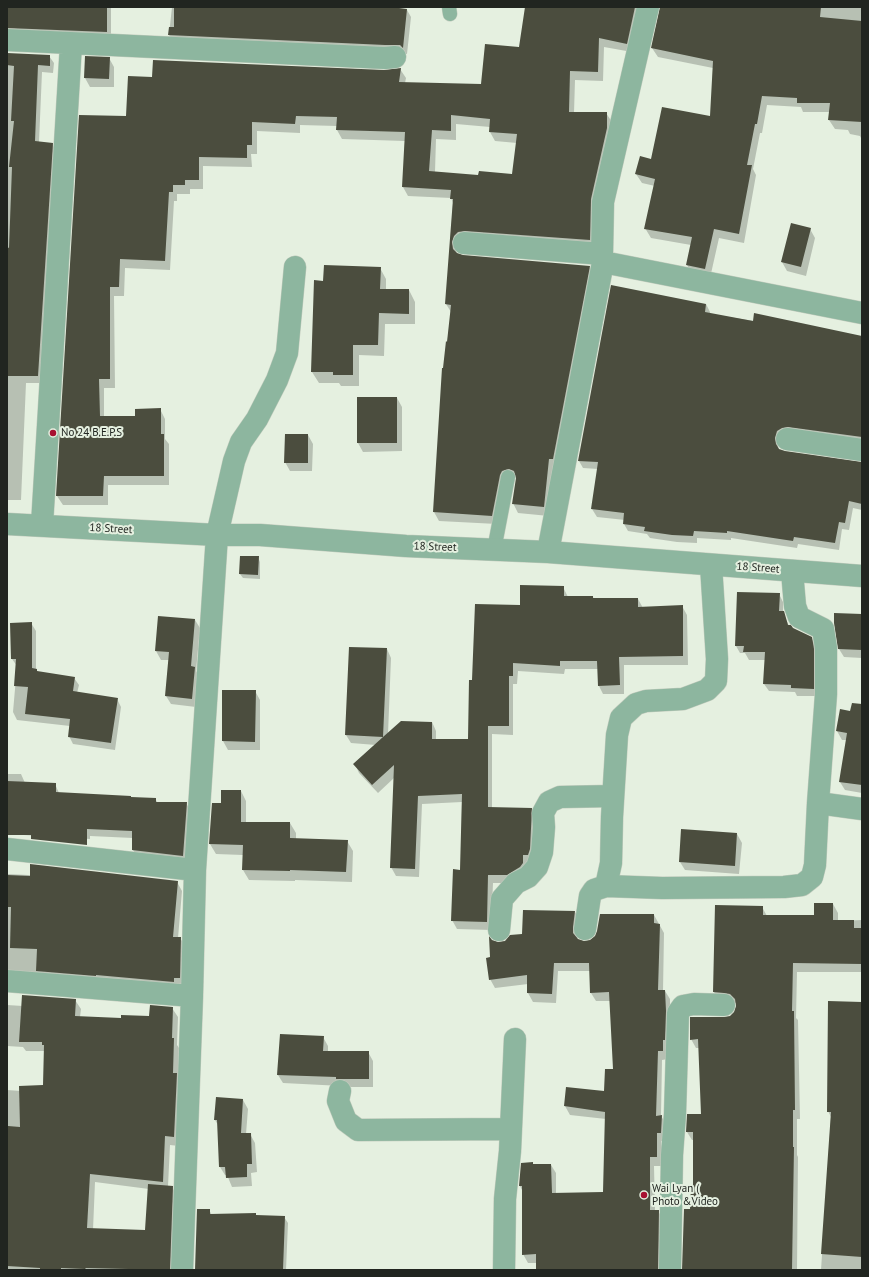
<!DOCTYPE html>
<html>
<head>
<meta charset="utf-8">
<style>
	body { margin:0 }
	#map { position:relative; width:869px; height:1277px; overflow:hidden; background:#e5f0e0; font-family:"PT Sans",sans-serif }
	canvas { display:block }
	.frame { position:absolute; inset:0; border:8px solid #212520; pointer-events:none }
</style>
</head>
<body>
<div id="map">
<canvas width="869" height="1277"></canvas>
<div class="frame"></div>
</div>
<script>
const g = document.querySelector('canvas').getContext('2d');
g.lineJoin = 'round';
function fill(path, color) { g.fillStyle = color; g.fill(path, 'evenodd'); }
const shape = rows => new Path2D(rows.map(r => 'M' + r).join(''));
function stroke(path, color, width, dash) { g.strokeStyle = color; g.lineWidth = width; g.lineCap = dash ? 'butt' : 'round'; g.setLineDash(dash || []); g.stroke(path); }
function label(font, color, halo, rows, align = 'center') {
  g.font = font + ' "PT Sans",sans-serif'; g.lineWidth = 4; g.setLineDash([]); g.textBaseline = 'middle'; g.strokeStyle = halo; g.fillStyle = color; for (const [text, x, y, turn = 0] of rows) {
    g.save(); g.translate(x, y); g.rotate((+turn || 0) * Math.PI / 180); g.textAlign = isNaN(turn) ? turn : align; if (halo) g.strokeText(text, 0, 0); g.fillText(text, 0, 0); g.restore();
  }
}
const shadow = shape([
	[7,7,111,7,111,39,7,36],
	[172,7,400,7,400,9,407,10,411,17,407,54,399,52,174,42,169,35],
	[526,7,645,7,632,52,604,47,603,81,575,80,574,113,606,113,612,122,595,249,459,245,456,251,457,254,463,256,589,267,594,276,549,516,518,513,513,503,517,479,515,477,507,480,497,524,439,521,434,512,444,369,451,312,446,304,453,203,451,198,408,196,403,187,405,141,342,139,337,130,337,126,300,125,300,133,257,131,257,154,251,154,252,167,203,166,203,189,190,189,190,194,177,194,177,201,174,201,170,270,125,268,124,296,114,296,115,388,104,388,104,417,136,417,160,409,165,419,165,439,169,444,169,485,108,485,108,505,63,505,57,496,80,116,127,117,153,78,384,71,400,69,406,78,405,83,482,85,520,48],
	[456,124,490,127,490,132,495,141,517,143,513,175,479,176,435,172,436,139,456,140],
	[661,7,862,7,862,140,860,136,850,134,848,130,835,129,829,120,830,112,803,112,801,107,767,105,762,133,760,133,753,169,756,175,744,243,719,238,710,278,692,274,687,265,691,245,651,238,645,228,655,186,642,183,636,174,652,160,711,117,713,68,658,57,652,48],
	[7,54,49,56,54,63,53,73,42,72,39,142,52,144,56,151,42,383,26,383,21,500,7,500],
	[86,57,109,58,114,67,114,87,90,87,85,78],
	[810,229,815,238,806,276,787,271,782,262],
	[380,268,386,279,386,290,409,290,415,302,415,324,385,324,384,356,359,355,359,386,341,386,339,383,319,383,312,372,324,282],
	[706,304,710,312,710,314,862,338,862,444,781,438,778,446,779,450,785,452,862,463,862,510,853,508,849,530,842,529,839,550,798,544,797,548,731,538,731,540,697,538,697,543,677,542,650,538,647,534,628,531,624,524,625,520,597,517,592,509,598,469,583,468,579,461],
	[397,398,402,407,402,451,363,452,358,443],
	[308,435,313,444,312,471,290,471,285,462],
	[241,557,258,557,260,562,260,579,243,578,240,574],
	[563,587,568,597,593,597,594,599,638,599,643,608,682,606,687,615,688,665,624,665,624,694,603,694,599,686,598,669,565,669,564,674,518,671,517,684,513,684,513,735,492,734,492,808,531,809,536,817,534,858,512,883,493,883,491,930,457,929,452,920,461,871,462,802,422,804,419,877,396,876,391,867,395,777,378,793,359,773,355,764,376,745,351,743,346,735,387,649,391,658,388,734,432,722,436,731,436,740,469,740,473,681,520,606],
	[779,594,783,602,783,613,789,626,811,638,816,646,817,696,797,696,795,692,769,691,764,684,766,660,749,660,745,653,740,653,736,646],
	[862,615,862,658,844,657,839,649],
	[195,620,200,628,196,671,199,676,196,707,171,704,166,696,169,660,161,660,156,651],
	[31,623,36,631,36,670,38,672,74,678,79,685,77,693,117,699,121,707,115,750,73,744,69,736,70,726,17,720,13,712,17,666,12,659],
	[223,691,255,691,260,700,260,750,228,750,223,741],
	[862,714,862,793,845,790,840,782,847,740,842,740,837,731],
	[7,774,21,774,25,783,55,784,59,793,155,799,158,803,186,803,190,810,187,863,137,857,133,850,133,838,90,836,90,839,7,834],
	[241,791,246,801,246,823,290,823,296,833,296,839,347,841,353,851,352,882,295,880,295,881,249,880,243,870,243,855,216,854,210,844,222,804],
	[737,834,742,843,739,874,685,870,680,862],
	[7,874,177,882,182,891,178,938,180,938,186,947,185,987,7,975],
	[833,904,838,913,838,921,862,920,862,991,862,972,797,972,796,1018,798,1020,800,1119,797,1119,797,1155,798,1157,797,1270,683,1270,694,1186,694,1140,692,1140,687,1132,702,1115,699,1048,696,1048,691,1039,730,1017,735,1012,737,1006,736,1003,730,1001,719,1000,714,992,762,907,767,916,815,916],
	[575,912,580,920,577,940,583,942,590,941,654,915,664,933,663,991,665,991,670,999,670,1020,668,1059,662,1060,661,1116,667,1125,666,1141,661,1141,661,1166,654,1166,655,1211,658,1211,663,1219,662,1270,537,1270,537,1263,528,1263,523,1254,523,1192,520,1186,533,1165,551,1165,556,1173,556,1194,604,1193,606,1119,570,1115,565,1106,567,1088,605,1092,614,1070,610,1001,596,1001,591,993,591,971,558,971,556,1003,533,1002,528,993,528,984,495,988,490,979,491,958,498,943,523,935],
	[75,1000,81,1009,80,1017,122,1019,150,1017,172,1008,178,1017,177,1045,179,1048,178,1077,181,1083,179,1146,170,1145,168,1186,172,1187,177,1196,175,1270,7,1270,7,1090,21,1091,44,1086,45,1051,26,1051,23,1047,7,1046,7,1005,23,1006],
	[95,1182,149,1189,146,1231,93,1230],
	[862,1003,862,1270,821,1270,831,1117,828,1111],
	[323,1037,328,1046,328,1052,368,1052,373,1061,373,1087,342,1087,342,1086,283,1083,278,1075],
	[243,1100,248,1109,246,1134,250,1134,255,1143,257,1172,251,1173,252,1186,232,1187,227,1175,225,1175,220,1167,218,1125,215,1120],
	[209,1210,212,1215,284,1217,288,1223,286,1270,196,1270]
]);
const building = shape([
	[7,7,107,7,107,32,7,28],
	[174,7,391,7,407,9,403,48,400,45,385,45,168,35,169,27,174,27],
	[525,7,635,7,627,44,599,38,598,72,570,71,569,112,607,112,607,128,591,199,590,240,465,231,458,232,454,236,452,242,453,249,457,253,463,255,590,266,553,459,549,459,544,507,512,504,516,478,514,471,509,469,502,471,500,475,492,516,433,512,442,368,443,368,446,341,447,342,451,305,445,304,453,199,450,199,451,190,402,187,405,132,336,130,337,117,296,116,295,124,252,122,252,145,247,145,247,158,199,157,199,180,185,180,185,185,173,185,173,192,169,192,165,261,120,259,119,287,110,287,110,379,99,379,100,416,135,416,135,409,161,408,161,434,164,434,164,476,104,476,103,496,56,496,79,115,126,116,128,76,152,77,153,60,384,70,401,68,399,82,481,84,485,44,519,47],
	[451,115,490,119,489,132,517,134,512,174,479,171,478,175,429,171,432,130,451,131],
	[660,7,821,7,820,17,862,21,862,122,828,120,830,103,797,103,797,98,762,96,757,124,755,124,747,165,752,165,739,234,714,229,705,269,686,265,692,237,644,229,655,179,635,174,640,156,651,159,662,107,710,116,713,61,651,48],
	[7,53,50,55,50,66,38,65,35,141,53,143,38,376,7,376,7,247,9,248,12,167,9,167,14,121,11,121,14,66,7,65],
	[85,56,110,57,109,79,84,78],
	[791,223,811,228,801,267,781,262],
	[324,265,381,267,380,289,409,289,409,314,379,313,378,345,353,345,353,375,333,375,333,372,311,372,314,280,323,281],
	[611,285,706,304,705,312,753,321,754,313,862,336,862,437,788,427,782,428,777,431,775,438,776,444,779,449,785,451,862,462,862,504,849,501,845,523,839,522,835,543,794,537,793,541,727,531,727,533,694,531,693,536,672,535,644,531,645,527,623,524,624,513,591,509,598,462,578,461],
	[357,397,397,397,397,443,357,443],
	[285,434,308,434,308,463,284,463],
	[240,556,259,556,258,575,239,574],
	[520,585,564,586,564,596,593,596,593,598,638,598,638,607,683,605,683,656,619,657,620,685,598,686,597,661,560,661,560,666,513,663,513,676,509,676,509,726,488,726,488,807,532,808,530,849,528,855,523,855,523,863,520,867,507,875,488,875,487,922,451,921,453,869,460,870,462,794,418,796,415,869,390,868,394,765,372,785,353,764,383,737,345,735,349,647,387,648,383,737,401,721,432,722,432,739,468,739,469,680,472,680,475,604,520,605],
	[737,592,780,593,779,611,784,611,788,625,791,625,793,628,812,637,814,649,814,689,791,688,791,685,763,684,765,652,743,652,744,646,735,646],
	[834,613,862,614,862,650,838,649,834,623],
	[158,616,195,619,191,666,195,667,192,699,165,696,169,652,155,651],
	[32,622,32,668,37,669,37,671,75,677,73,691,118,698,111,743,68,737,70,719,25,714,28,687,14,686,16,659,11,659,10,623],
	[222,690,256,690,255,742,222,741],
	[852,703,862,704,862,785,839,782,847,733,836,731,840,709,850,711],
	[7,781,56,783,56,792,131,796,131,797,156,798,156,802,187,802,183,856,132,850,132,831,87,829,87,845,31,839,31,835,7,835],
	[221,790,241,790,241,822,290,822,290,838,348,840,346,872,290,870,290,871,242,870,243,845,209,844,212,803,221,803],
	[681,829,737,833,735,866,679,862],
	[30,864,178,881,173,937,181,937,180,978,174,978,174,982,96,975,96,976,36,971,37,949,10,948,11,907,7,907,7,875,30,876],
	[814,903,833,903,833,920,854,920,854,928,862,928,862,964,793,963,792,1011,794,1011,795,1110,793,1110,793,1147,794,1147,792,1270,682,1270,684,1209,690,1209,691,1185,693,1185,693,1132,686,1132,687,1114,701,1114,698,1039,690,1040,690,1017,724,1017,730,1016,734,1012,736,1006,735,999,730,994,724,993,713,992,715,905,763,906,763,915,814,915],
	[523,910,575,911,573,927,573,933,578,939,584,941,590,940,595,936,597,931,600,914,654,914,654,923,660,924,658,990,665,990,666,1011,665,1040,663,1040,663,1051,658,1051,656,1116,662,1115,661,1133,657,1133,657,1157,650,1157,650,1210,659,1210,658,1270,536,1270,536,1254,522,1255,522,1186,519,1186,521,1163,533,1162,533,1164,551,1164,552,1193,603,1192,605,1112,564,1106,566,1087,604,1091,605,1069,613,1069,609,992,590,993,589,963,554,963,552,994,527,993,527,975,489,980,486,958,490,957,489,936,492,940,498,942,505,941,510,935,522,934],
	[22,995,76,999,75,1016,121,1018,121,1015,149,1016,150,1005,173,1007,172,1038,174,1038,173,1073,177,1073,174,1137,165,1136,163,1182,90,1174,87,1228,145,1230,148,1184,173,1186,170,1270,86,1268,85,1269,61,1268,61,1270,40,1270,40,1268,7,1266,7,1140,8,1126,20,1127,19,1086,43,1085,44,1045,42,1045,42,1042,19,1042],
	[828,1001,862,1002,862,1257,821,1254,831,1112,827,1112],
	[280,1034,324,1036,323,1051,369,1051,369,1079,336,1079,336,1077,277,1075],
	[216,1097,243,1099,241,1133,251,1133,252,1164,247,1164,247,1177,226,1178,225,1167,219,1167,217,1120,214,1120],
	[197,1209,210,1209,210,1214,256,1213,256,1215,285,1216,283,1270,195,1270]
]);
const service = shape([
	[449,7,450,14],
	[494,550,508,477]
]);
const minor = shape([
	[7,40,385,58,395,57],
	[464,243,602,254],
	[603,262,862,313],
	[787,439,862,450],
	[7,524,217,535,260,535,406,546,548,552,862,576],
	[42,525,71,44],
	[548,552,603,262,602,254,603,202,648,7],
	[818,803,862,809],
	[7,849,195,870],
	[606,886,662,888,784,887,802,885,812,877,815,865,818,803,826,694,826,648,823,629,799,617,795,606,792,571],
	[585,929,590,896,594,890,606,886,611,863,612,817,617,735,621,718,636,704,646,701,683,699,707,690,716,681,717,659,711,565],
	[499,930,502,899,516,883,528,877,537,867,542,852,544,827,543,813,549,802,560,797,613,796],
	[7,981,192,996],
	[340,1091,338,1101,346,1121,358,1130,511,1129],
	[182,1270,192,996,195,870,217,535,234,461,241,442,257,419,277,380,287,353,295,267],
	[504,1270,505,1199,510,1151,515,1039],
	[670,1270,672,1155,675,1114,678,1013,683,1006,694,1004,724,1005]
]);
const markers = [
	[53,433,4,"#a81031"],
	[644,1195,4,"#a81031"]
];
const poiNames = [
	["No 24 B.E.P.S",61,433],
	["Wai Lyan (",652,1189],
	["Photo &Video",652,1202]
];
const streetNames = [
	["18 Street",111,529,3],
	["18 Street",435,547,2],
	["18 Street",758,568,4]
];
fill(shadow, '#0003');
fill(building, '#4b4d3e');
stroke(service, '#c2cbbd', 15);
stroke(minor, '#c2cbbd', 23);
stroke(service, '#8db69f', 14);
stroke(minor, '#8db69f', 22);
for (const [x, y, r, color] of markers) { const dot = new Path2D(); dot.arc(x, y, r, 0, 2 * Math.PI); g.fillStyle = color; g.fill(dot); stroke(dot, '#e5f0e0', 1.5); }
label('11px', '#212520', '#e5f0e0', poiNames, 'left');
label('11px', '#212520', '#e5f0e0', streetNames);
</script>
</body>
</html>
